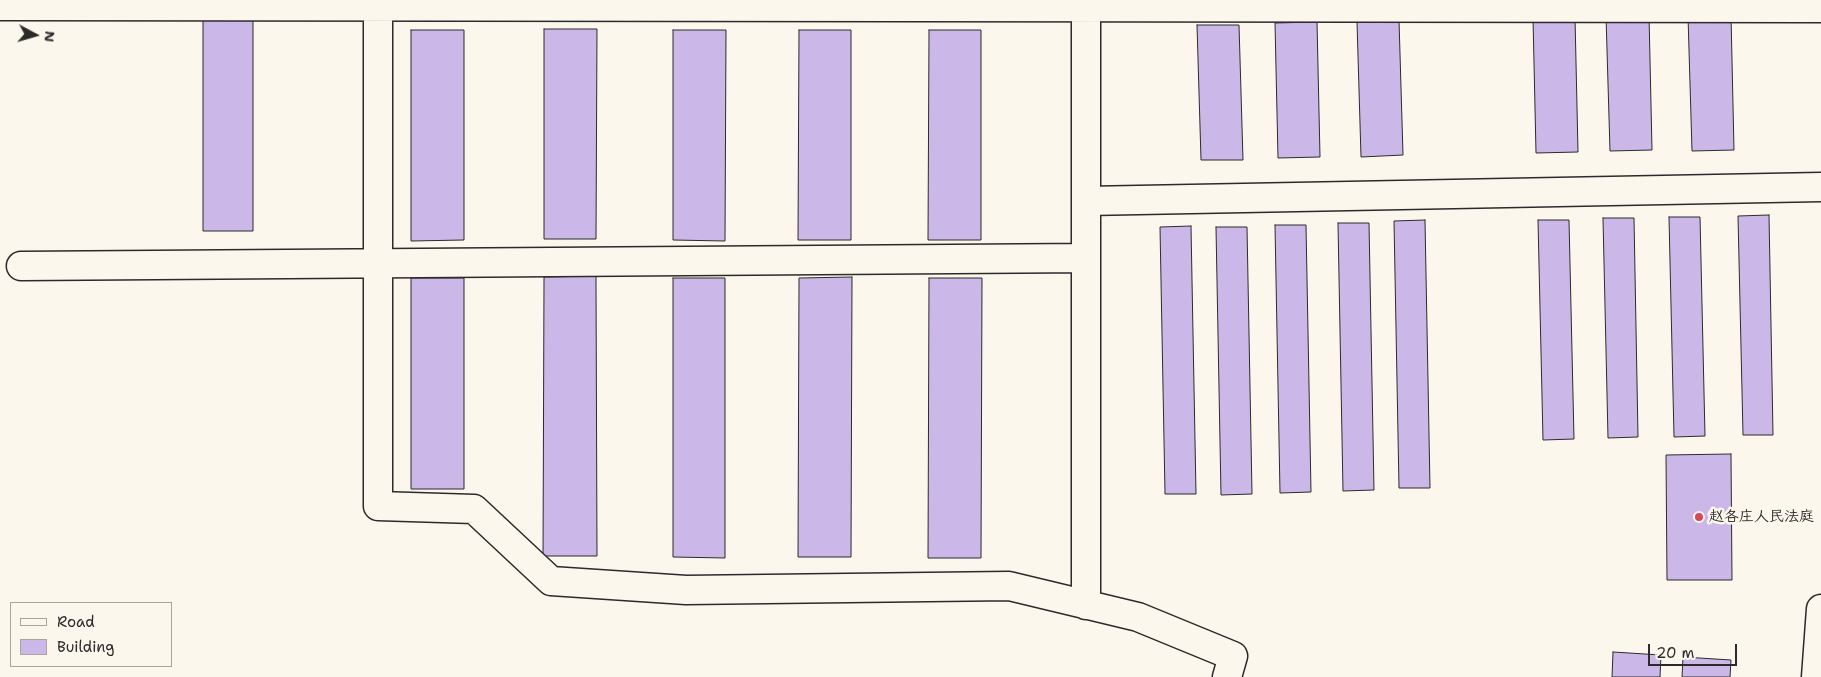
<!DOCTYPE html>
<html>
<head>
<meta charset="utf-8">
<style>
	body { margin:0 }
	#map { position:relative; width:1821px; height:677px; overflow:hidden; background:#fbf7ec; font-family:"Shantell Sans",sans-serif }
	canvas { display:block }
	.legend { position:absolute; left:10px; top:602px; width:162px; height:65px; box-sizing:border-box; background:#fbf7ec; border:1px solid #a8a59f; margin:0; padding:6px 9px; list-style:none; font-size:15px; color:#2b2b2b }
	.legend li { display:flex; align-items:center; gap:10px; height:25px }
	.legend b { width:25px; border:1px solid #a8a59f }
	.north { position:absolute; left:10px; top:10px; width:50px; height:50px; -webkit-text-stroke:4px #fbf7ec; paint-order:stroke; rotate:96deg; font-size:14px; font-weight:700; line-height:20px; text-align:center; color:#2b2b2b }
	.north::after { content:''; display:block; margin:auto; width:18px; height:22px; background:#2b2b2b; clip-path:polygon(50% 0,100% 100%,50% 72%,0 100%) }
	.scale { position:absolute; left:1648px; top:644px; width:89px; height:22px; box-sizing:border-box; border:2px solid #2b2b2b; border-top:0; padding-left:6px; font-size:15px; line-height:18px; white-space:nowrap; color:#2b2b2b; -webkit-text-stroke:4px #fbf7ec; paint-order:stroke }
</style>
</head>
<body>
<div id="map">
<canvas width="1821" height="677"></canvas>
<ul class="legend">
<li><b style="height:6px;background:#fbf7ec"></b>Road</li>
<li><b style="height:14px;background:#ccb8e8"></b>Building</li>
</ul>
<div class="north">N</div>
<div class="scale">20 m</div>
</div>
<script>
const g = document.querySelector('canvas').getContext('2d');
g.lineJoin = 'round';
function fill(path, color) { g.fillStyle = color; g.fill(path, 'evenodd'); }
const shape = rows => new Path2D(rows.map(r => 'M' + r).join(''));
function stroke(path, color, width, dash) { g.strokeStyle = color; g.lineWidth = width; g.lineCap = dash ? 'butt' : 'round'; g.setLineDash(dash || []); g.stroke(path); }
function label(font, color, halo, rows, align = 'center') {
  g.font = font + ' "Shantell Sans","LXGW WenKai TC",sans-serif'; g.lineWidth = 5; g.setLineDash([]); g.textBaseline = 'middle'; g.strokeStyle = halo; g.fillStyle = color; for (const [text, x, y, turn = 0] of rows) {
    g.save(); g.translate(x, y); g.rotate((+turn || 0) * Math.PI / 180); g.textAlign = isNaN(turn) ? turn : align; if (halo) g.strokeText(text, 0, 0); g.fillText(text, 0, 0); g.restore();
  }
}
const building = shape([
	[1649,15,1652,150,1610,151,1606,16,1649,15],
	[1731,15,1734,150,1692,151,1688,16,1731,15],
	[203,16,253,16,253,231,203,231,203,16],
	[1575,17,1578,152,1536,153,1533,18,1575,17],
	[1399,20,1403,155,1361,157,1357,22,1399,20],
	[1317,22,1320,157,1278,158,1275,23,1317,22],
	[1197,25,1239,25,1243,160,1201,160,1197,25],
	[544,29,597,29,596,239,544,239,544,29],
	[411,30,464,30,464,240,411,241,411,30],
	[673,30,726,30,725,241,673,240,673,30],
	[799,30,851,30,851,240,798,240,799,30],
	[929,30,981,30,981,240,928,240,929,30],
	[1769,215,1773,435,1743,435,1738,216,1769,215],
	[1669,217,1700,217,1705,436,1674,437,1669,217],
	[1603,218,1634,218,1638,437,1608,438,1603,218],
	[1425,220,1430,488,1399,488,1394,221,1425,220],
	[1538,220,1569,220,1574,439,1543,440,1538,220],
	[1338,223,1369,223,1374,490,1343,491,1338,223],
	[1275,225,1306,225,1311,492,1280,493,1275,225],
	[1191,226,1196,494,1165,494,1160,227,1191,226],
	[1216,227,1247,227,1252,494,1221,495,1216,227],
	[596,276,597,556,543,556,544,277,596,276],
	[852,277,851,557,798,557,799,278,852,277],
	[411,278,464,278,464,489,411,489,411,278],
	[673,278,725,278,725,558,673,557,673,278],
	[929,278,982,278,981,558,928,558,929,278],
	[1731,454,1732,580,1667,580,1666,455,1731,454],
	[1613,652,1661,655,1660,677,1612,677,1613,652],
	[1683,657,1731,660,1730,677,1682,677,1683,657]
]);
const minor = shape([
	[378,0,378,506,474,509,551,581,686,590,1009,586,1138,617,1233,656,1227,677],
	[0,6,1821,8],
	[1086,201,1821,187],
	[21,266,1086,258],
	[1086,605,1086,0],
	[1816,677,1821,609]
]);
const markers = [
	[1699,517,5,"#d1495b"]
];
const poiNames = [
	["赵各庄人民法庭",1709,517]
];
fill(building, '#ccb8e8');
stroke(building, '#2b2b2b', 1);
stroke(minor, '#2b2b2b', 31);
stroke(minor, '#fbf7ec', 28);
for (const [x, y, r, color] of markers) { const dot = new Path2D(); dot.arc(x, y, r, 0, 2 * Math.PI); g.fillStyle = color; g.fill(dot); stroke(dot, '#fbf7ec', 2); }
label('15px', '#2b2b2b', '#fbf7ec', poiNames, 'left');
</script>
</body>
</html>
